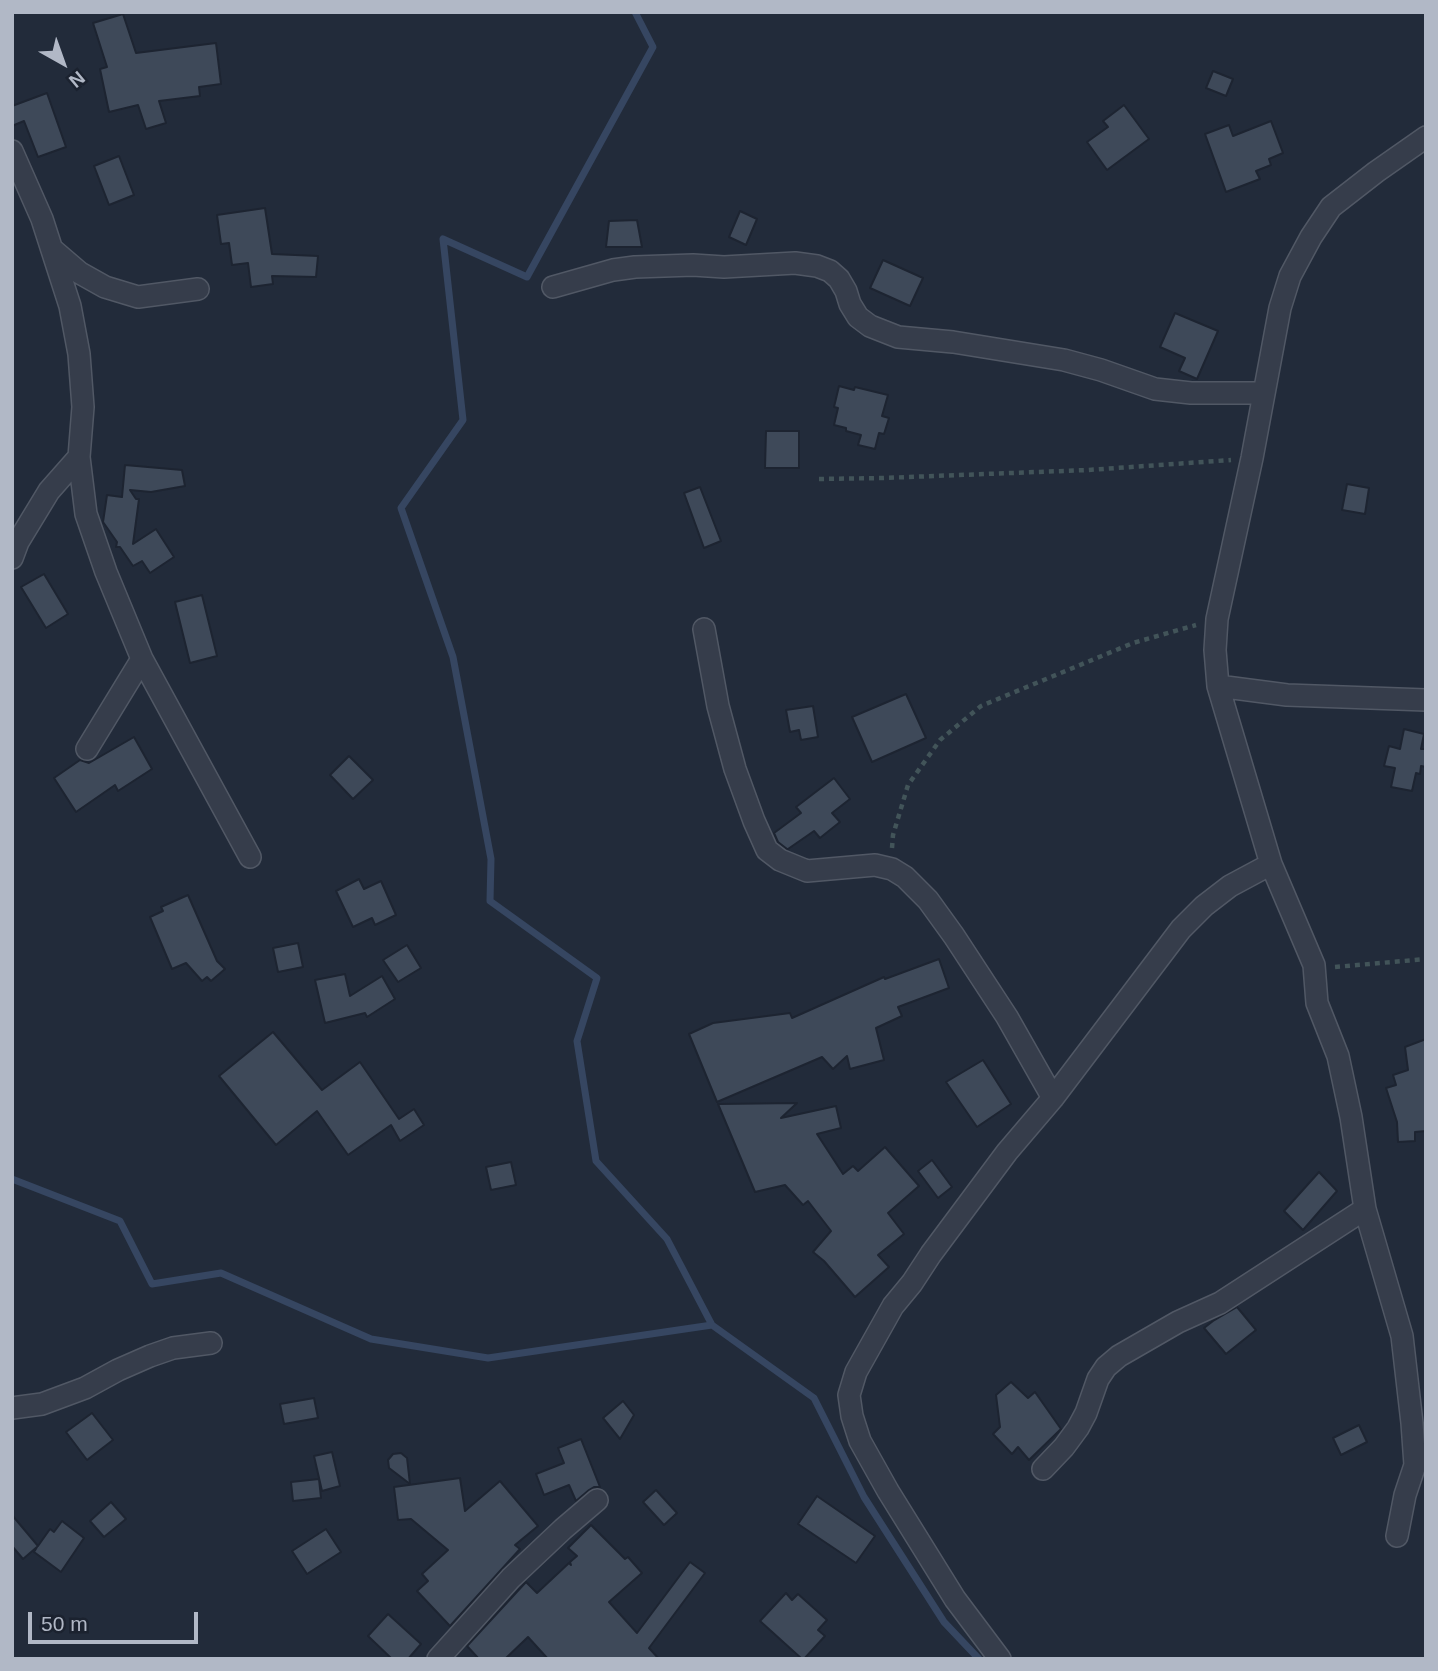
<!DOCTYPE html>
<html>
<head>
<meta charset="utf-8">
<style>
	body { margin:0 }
	#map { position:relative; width:1438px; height:1671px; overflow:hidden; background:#222b3a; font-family:Arial,sans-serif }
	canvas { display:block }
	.frame { position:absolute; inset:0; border:14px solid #b1b8c6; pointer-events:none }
	.north { position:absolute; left:28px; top:28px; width:70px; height:70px; -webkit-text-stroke:5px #1b222f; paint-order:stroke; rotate:140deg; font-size:19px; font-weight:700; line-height:28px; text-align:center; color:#b1b8c6 }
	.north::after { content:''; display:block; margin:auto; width:24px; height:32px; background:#b1b8c6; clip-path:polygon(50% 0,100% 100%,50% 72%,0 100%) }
	.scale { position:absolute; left:28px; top:1612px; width:170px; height:32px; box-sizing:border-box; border:4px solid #b1b8c6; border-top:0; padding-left:9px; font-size:21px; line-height:24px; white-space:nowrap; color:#b1b8c6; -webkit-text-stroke:5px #1b222f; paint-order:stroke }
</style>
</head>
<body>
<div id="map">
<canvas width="1438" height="1671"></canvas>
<div class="frame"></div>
<div class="north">N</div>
<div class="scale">50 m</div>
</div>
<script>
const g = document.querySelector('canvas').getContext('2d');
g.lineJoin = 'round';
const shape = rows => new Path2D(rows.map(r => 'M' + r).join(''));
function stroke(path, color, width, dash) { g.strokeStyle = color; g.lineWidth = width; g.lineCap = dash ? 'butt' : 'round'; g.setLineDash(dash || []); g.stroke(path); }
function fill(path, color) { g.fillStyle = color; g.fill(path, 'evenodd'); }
const stream = shape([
	[635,12,653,47,527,277,443,239,463,420,401,508,453,657,491,859,490,901,597,978,577,1041,596,1161,667,1239,712,1325],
	[12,1179,120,1221,152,1284,221,1273,371,1339,488,1358,712,1325,814,1398,864,1497,944,1622,979,1659]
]);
const building = shape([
	[123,14,136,53,216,43,221,84,199,87,200,96,159,101,166,123,146,129,138,105,109,112,100,69,107,67,93,23,123,14],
	[1213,71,1233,79,1226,96,1206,88,1213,71],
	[47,93,66,147,38,157,24,121,12,126,12,106,47,93],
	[1124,105,1149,139,1107,170,1087,142,1108,127,1103,121,1124,105],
	[1271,121,1283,153,1269,159,1271,165,1256,171,1260,179,1226,192,1205,134,1229,125,1233,136,1271,121],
	[119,156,134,195,109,205,94,166,119,156],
	[265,208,272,254,318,256,316,277,272,276,273,284,251,287,248,263,232,265,229,243,221,244,217,215,265,208],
	[740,211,757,219,746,245,729,237,740,211],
	[637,220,642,247,606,247,609,221,637,220],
	[883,260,923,278,910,306,870,288,883,260],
	[1175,313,1218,331,1197,379,1179,371,1185,358,1160,347,1175,313],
	[839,386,854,390,855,387,888,395,882,416,889,418,884,434,879,433,875,449,858,445,861,435,846,431,846,428,834,425,838,408,834,407,839,386],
	[766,431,799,431,799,468,765,468,766,431],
	[125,465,182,470,185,486,151,492,130,490,136,499,139,499,133,544,156,529,174,557,150,573,142,561,133,566,120,547,116,547,117,542,103,522,107,495,122,497,125,465],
	[1347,484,1369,488,1365,514,1342,510,1347,484],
	[700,487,721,541,704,548,684,493,700,487],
	[44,574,68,614,46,628,21,587,44,574],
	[202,595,217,656,190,663,175,602,202,595],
	[906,694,926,738,872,762,852,717,906,694],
	[813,706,818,737,801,740,799,730,790,732,786,710,813,706],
	[1404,729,1424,734,1421,749,1426,749,1426,767,1421,766,1420,774,1416,773,1412,791,1391,787,1395,768,1384,766,1389,746,1400,749,1404,729],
	[134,737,152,769,118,791,115,785,76,812,54,778,80,760,89,763,134,737],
	[349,756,373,780,353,799,330,775,349,756],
	[834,778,850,799,832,813,840,822,820,838,814,831,788,849,787,849,778,842,774,833,801,813,796,807,834,778],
	[359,879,364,889,381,881,396,915,375,925,372,918,353,927,336,891,359,879],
	[188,895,217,961,225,969,211,981,207,977,202,981,186,963,172,969,150,917,163,911,161,907,188,895],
	[298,943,303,967,278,972,273,948,298,943],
	[407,945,421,968,398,982,383,960,407,945],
	[939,959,949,988,898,1007,902,1016,876,1028,884,1060,850,1069,847,1056,833,1069,822,1057,717,1102,689,1034,713,1023,790,1013,792,1018,884,977,885,979,939,959],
	[345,974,350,996,382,976,395,999,367,1017,365,1013,325,1023,315,980,345,974],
	[273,1032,322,1090,360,1062,399,1119,414,1109,424,1125,400,1141,391,1125,348,1155,317,1111,276,1145,219,1076,273,1032],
	[1426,1039,1426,1131,1415,1132,1415,1141,1398,1142,1397,1122,1386,1088,1396,1085,1393,1075,1408,1070,1405,1047,1426,1039],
	[983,1060,1011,1104,977,1127,946,1082,983,1060],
	[797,1103,781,1118,836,1106,841,1128,817,1134,843,1174,853,1166,858,1171,885,1147,919,1186,888,1213,904,1234,878,1255,889,1267,855,1297,824,1261,813,1252,831,1231,808,1201,803,1205,785,1185,755,1192,718,1104,797,1103],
	[932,1160,952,1187,938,1198,918,1171,932,1160],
	[511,1162,516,1185,491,1190,486,1167,511,1162],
	[1319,1172,1337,1191,1303,1230,1284,1211,1319,1172],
	[1237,1307,1256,1330,1226,1354,1204,1328,1213,1321,1237,1307],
	[1011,1382,1028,1398,1035,1392,1061,1429,1029,1460,1018,1447,1012,1454,993,1434,1000,1427,996,1395,1011,1382],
	[314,1398,318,1418,284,1424,280,1404,314,1398],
	[623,1401,634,1415,620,1439,603,1418,623,1401],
	[92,1413,113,1440,87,1460,66,1432,92,1413],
	[1359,1425,1367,1442,1341,1455,1333,1438,1359,1425],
	[581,1439,600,1487,594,1487,589,1490,576,1501,569,1485,544,1495,536,1474,564,1463,558,1448,581,1439],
	[332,1452,340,1486,322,1491,314,1456,332,1452],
	[401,1453,407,1458,410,1484,389,1468,388,1460,393,1454,401,1453],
	[460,1478,465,1511,500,1481,538,1526,515,1545,520,1549,450,1626,417,1591,428,1581,422,1574,448,1550,411,1519,398,1520,394,1487,460,1478],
	[319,1479,321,1498,293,1501,291,1482,319,1479],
	[656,1490,677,1513,664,1525,643,1502,656,1490],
	[817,1496,875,1536,856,1563,798,1524,817,1496],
	[111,1502,126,1519,104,1537,90,1521,111,1502],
	[12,1515,38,1546,50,1529,54,1532,62,1521,84,1538,61,1572,34,1552,37,1547,23,1559,12,1546,12,1515],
	[591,1525,625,1559,628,1557,642,1573,609,1602,637,1633,690,1562,705,1573,649,1648,659,1659,548,1659,528,1637,505,1659,479,1659,467,1646,526,1582,537,1593,569,1563,571,1565,570,1562,577,1556,568,1548,591,1525],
	[326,1529,341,1552,307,1574,292,1551,326,1529],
	[786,1593,792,1600,798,1594,827,1620,818,1630,825,1636,804,1659,802,1659,760,1621,786,1593],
	[388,1614,421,1644,408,1659,392,1659,368,1636,388,1614]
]);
const path = shape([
	[819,479,883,478,1088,470,1231,460],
	[892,848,893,835,908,785,940,740,981,706,1133,643,1196,625],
	[1335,967,1426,959]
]);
const minor = shape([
	[12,151,42,219,70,306,79,354,83,407,79,457,86,514,106,572,142,659,250,857],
	[52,249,80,273,105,287,138,297,198,289],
	[553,287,613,270,635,267,693,265,724,267,795,263,817,266,830,271,839,279,846,291,850,304,858,317,870,326,898,337,953,342,1064,360,1101,370,1155,389,1191,393,1264,393],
	[12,558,18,542,49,491,79,457],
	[704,629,718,706,735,769,754,821,767,850,780,860,807,871,875,865,892,869,905,877,928,900,954,936,1007,1017,1053,1098],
	[1218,686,1287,695,1426,700],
	[87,749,142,659],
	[12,1408,42,1404,85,1388,118,1370,150,1356,173,1348,211,1343],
	[1043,1469,1064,1447,1078,1428,1086,1413,1098,1379,1106,1367,1119,1356,1178,1322,1220,1303,1365,1209],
	[1397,1536,1405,1495,1415,1465,1412,1423,1402,1336,1365,1209,1351,1117,1338,1056,1317,1003,1314,965,1271,864,1218,686,1215,650,1217,619,1252,458,1280,308,1290,276,1311,237,1331,207,1376,172,1426,137],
	[438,1659,511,1578,563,1529,597,1500],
	[1000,1659,955,1599,888,1491,860,1441,852,1416,849,1395,856,1372,893,1306,912,1283,931,1254,1007,1152,1053,1098,1181,929,1204,906,1230,886,1271,864]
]);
stroke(stream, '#364661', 7);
fill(building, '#3e4959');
stroke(building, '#1d2431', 2);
stroke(minor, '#515865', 24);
stroke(path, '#425459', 4.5, [5, 5]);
stroke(minor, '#363d4b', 21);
</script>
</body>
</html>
